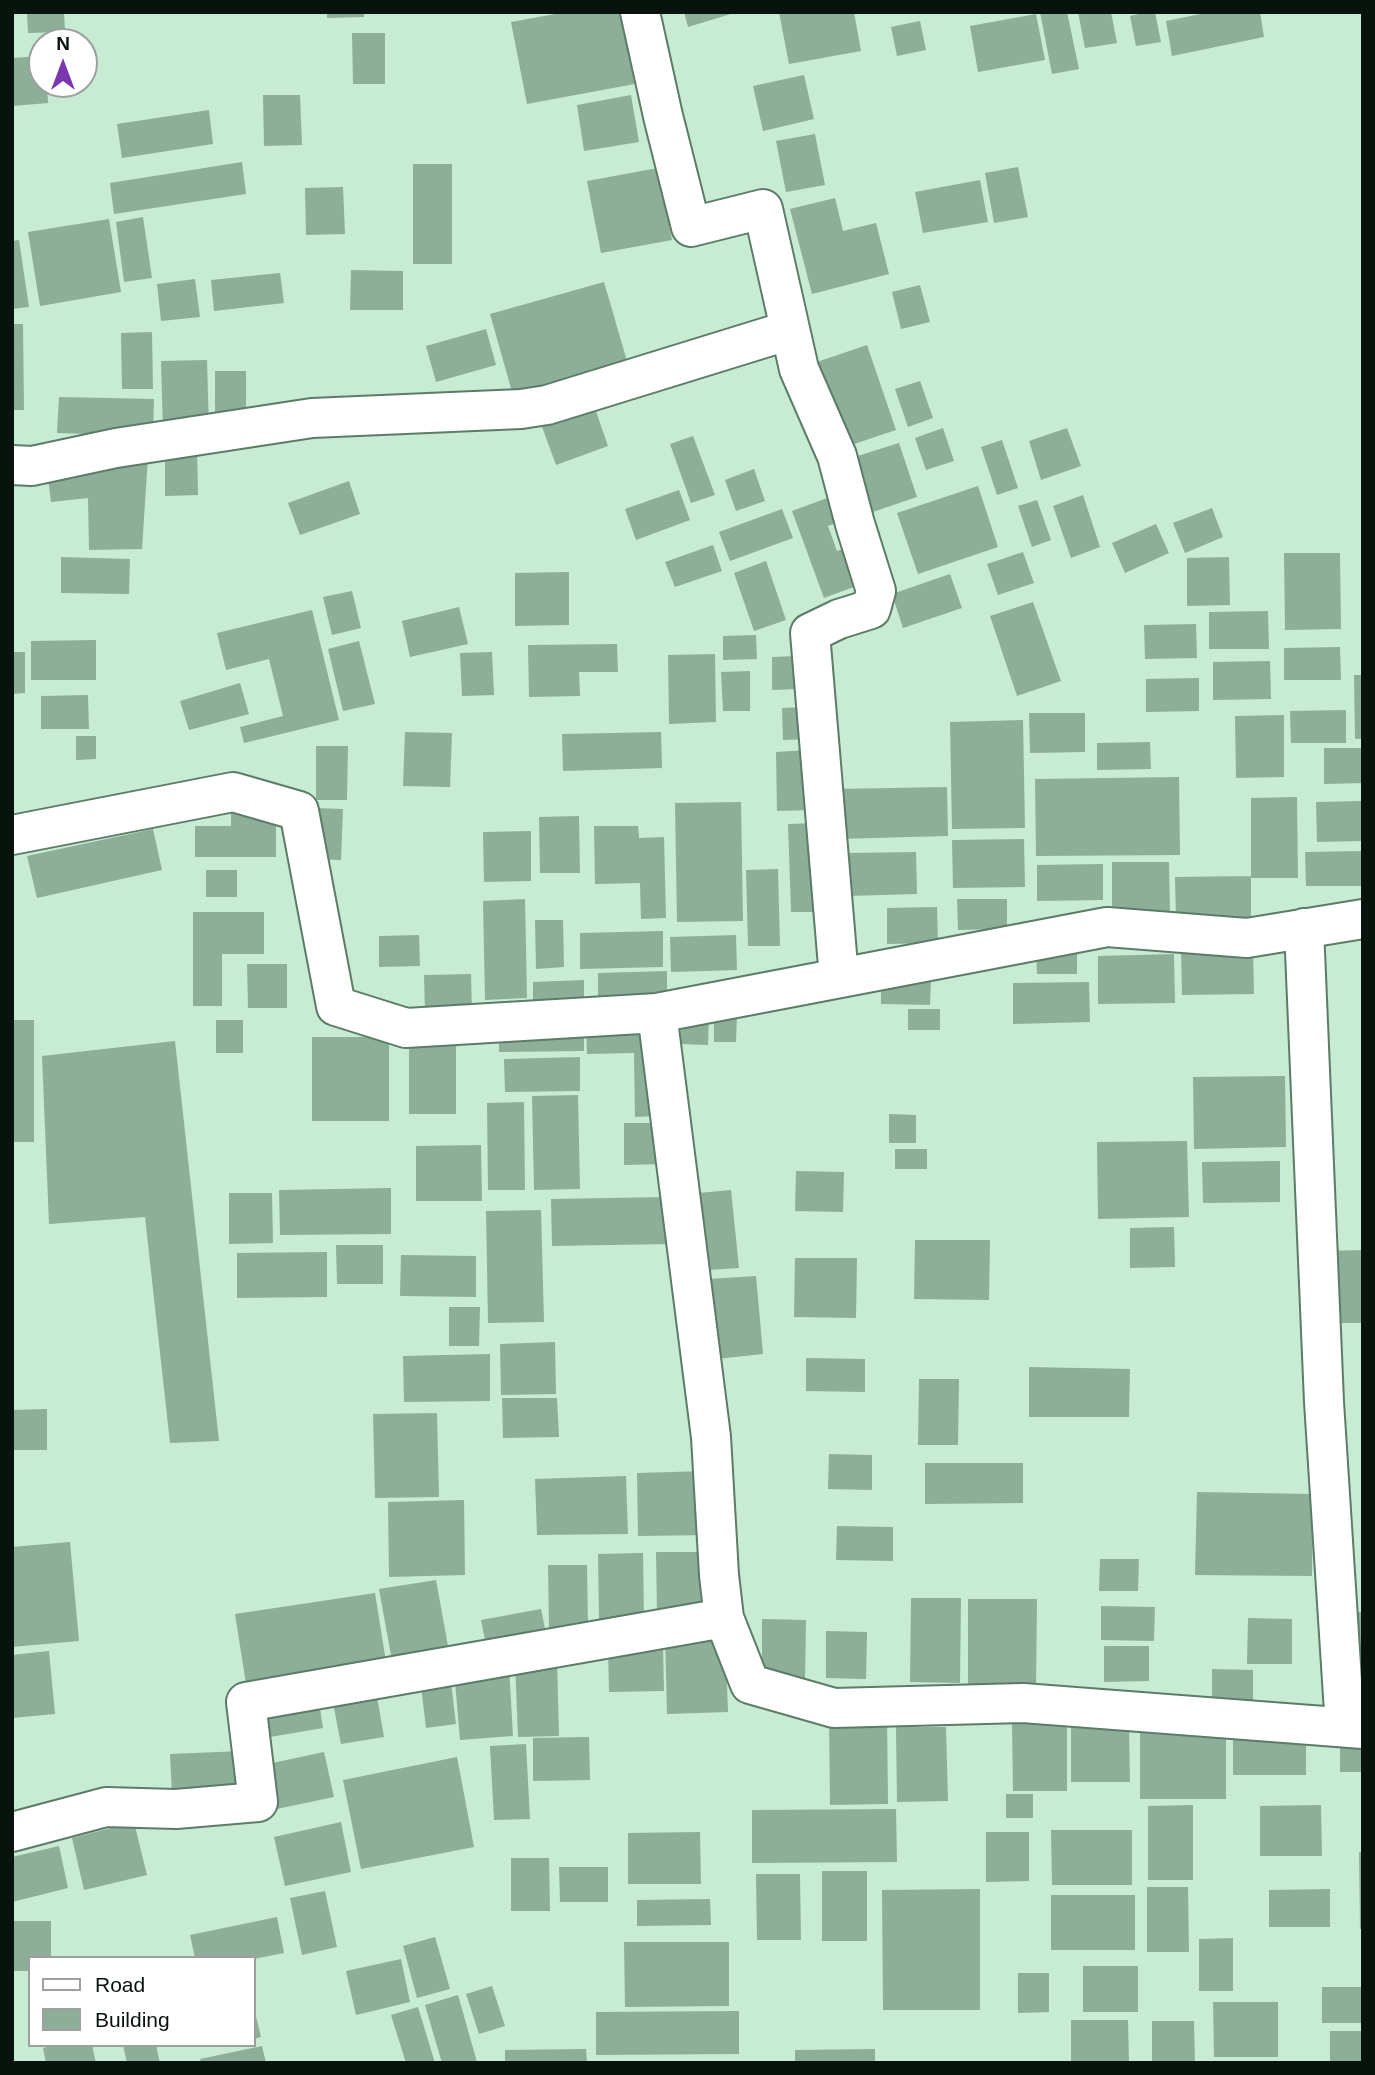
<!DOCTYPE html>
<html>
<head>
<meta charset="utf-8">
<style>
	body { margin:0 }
	#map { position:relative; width:1375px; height:2075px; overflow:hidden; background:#c7ebd3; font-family:Helvetica,sans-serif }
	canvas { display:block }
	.frame { position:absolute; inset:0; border:14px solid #07130c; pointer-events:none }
	.legend { position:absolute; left:28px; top:1956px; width:228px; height:91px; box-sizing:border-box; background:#fff; border:2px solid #9ca19e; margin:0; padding:9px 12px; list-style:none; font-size:21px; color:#07130c }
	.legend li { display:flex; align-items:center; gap:14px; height:35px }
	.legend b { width:35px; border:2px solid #9ca19e }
	.north { position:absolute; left:28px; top:28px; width:70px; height:70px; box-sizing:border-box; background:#fff; border:2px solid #9ca19e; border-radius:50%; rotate:0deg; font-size:19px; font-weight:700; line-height:28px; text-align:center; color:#07130c }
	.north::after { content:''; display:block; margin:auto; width:24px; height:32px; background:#7939ad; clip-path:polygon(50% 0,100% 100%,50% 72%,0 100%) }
</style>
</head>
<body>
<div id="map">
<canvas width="1375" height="2075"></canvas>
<div class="frame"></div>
<ul class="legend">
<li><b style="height:9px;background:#fff"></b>Road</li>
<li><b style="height:19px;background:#8dae98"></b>Building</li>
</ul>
<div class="north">N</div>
</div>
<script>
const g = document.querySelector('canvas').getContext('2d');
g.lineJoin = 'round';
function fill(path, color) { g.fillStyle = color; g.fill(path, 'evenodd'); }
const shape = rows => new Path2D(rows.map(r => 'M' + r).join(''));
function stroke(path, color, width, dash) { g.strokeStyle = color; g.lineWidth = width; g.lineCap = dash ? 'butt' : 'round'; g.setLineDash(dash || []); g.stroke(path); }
const building = shape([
	[27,12,64,12,65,32,28,33],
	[327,12,364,12,364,17,327,18],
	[566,12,627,12,640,83,527,104,511,22],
	[684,12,734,12,734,13,688,27],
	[779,12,854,12,861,51,789,64],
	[1040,12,1067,12,1079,69,1052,74],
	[1078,12,1111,12,1117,43,1085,48],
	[1148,12,1155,12,1161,42,1136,46,1130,16],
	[1210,12,1260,12,1264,37,1172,56,1166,21],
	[1036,14,1045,60,978,72,970,26],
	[920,21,926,50,897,56,891,27],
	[352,33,385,33,385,84,353,84],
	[42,56,42,84,47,84,48,103,12,106,12,58],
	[804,75,814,119,763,131,753,86],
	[263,95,300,95,302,145,264,146],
	[631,95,639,142,584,151,577,105],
	[209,110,213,144,122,158,117,124],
	[815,134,825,185,786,192,776,141],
	[242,162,246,194,114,214,110,183],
	[413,164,452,164,452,264,413,264],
	[1018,167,1028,217,994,223,985,173],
	[658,168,672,240,601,253,587,181],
	[980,180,988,222,923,233,915,192],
	[343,187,345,234,306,235,305,188],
	[835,198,843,231,876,223,889,274,812,294,790,209],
	[143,217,152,278,124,282,116,222],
	[109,219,121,292,40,306,28,232],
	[19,240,29,307,12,309,12,241],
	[351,270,403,271,403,310,350,310],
	[280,273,284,303,214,311,211,280],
	[195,279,200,317,161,321,157,284],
	[604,282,629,368,514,399,490,314],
	[920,285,930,322,901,329,892,292],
	[12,324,23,324,24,410,12,410],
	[486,329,496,365,436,382,426,346],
	[152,332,153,389,122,389,121,333],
	[867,345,896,430,842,448,814,363],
	[207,360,209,430,163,432,161,361],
	[215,371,246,371,246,422,215,422],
	[920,381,933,418,908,427,895,389],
	[590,394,608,446,556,465,537,413],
	[59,397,154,399,153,436,57,433],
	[943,428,954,461,926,470,915,438],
	[1067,428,1081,466,1041,480,1029,441],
	[693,436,715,495,691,503,670,444],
	[1002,440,1018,488,997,495,981,447],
	[899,443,917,497,867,514,848,459],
	[197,446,198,495,165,496,165,447],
	[148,457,142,549,89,550,88,498,51,502,47,469],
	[754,469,765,501,736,511,725,480],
	[349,481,360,514,300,535,288,503],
	[978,486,998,547,918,574,897,513],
	[679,490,690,520,636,540,625,509],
	[838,494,847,519,828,526,837,551,857,544,870,581,824,598,792,511],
	[1083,495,1100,547,1071,558,1053,506],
	[1037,500,1051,540,1032,547,1018,506],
	[1212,508,1223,537,1185,553,1173,523],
	[782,509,793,538,730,561,719,532],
	[1156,524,1169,553,1125,573,1112,543],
	[713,545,722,571,675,587,665,562],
	[1023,552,1034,583,998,595,987,564],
	[1284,553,1340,553,1341,629,1285,630],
	[61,557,130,559,129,594,61,593],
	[1229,557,1230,605,1187,606,1187,558],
	[766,561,786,620,754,631,734,573],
	[569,572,569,625,515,626,515,573],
	[950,574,962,608,903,628,892,594],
	[352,591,361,628,332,635,323,597],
	[1033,602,1061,681,1017,696,990,616],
	[459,607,468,644,410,657,402,621],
	[312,610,339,720,244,743,240,727,283,716,269,659,226,670,217,633],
	[1268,611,1269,649,1209,649,1209,612],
	[1196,624,1197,658,1145,659,1144,625],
	[756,635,757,659,723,660,723,636],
	[96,640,96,680,31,680,31,641],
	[359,641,375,704,343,711,328,649],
	[617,644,618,672,579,672,580,696,529,697,528,645],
	[1340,647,1341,680,1284,680,1284,648],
	[12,652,25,652,25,693,12,694],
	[492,652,494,695,462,696,460,653],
	[715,654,716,722,669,724,668,655],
	[798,656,799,689,772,690,772,657],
	[1270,661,1271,699,1213,700,1213,662],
	[750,671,750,711,723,711,721,672],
	[1354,675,1363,675,1363,739,1355,739],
	[1199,678,1199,711,1146,712,1146,679],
	[240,683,249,714,189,730,180,701],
	[88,695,89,729,41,729,41,696],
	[806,707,807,739,783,740,782,708],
	[1346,710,1346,743,1291,743,1290,711],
	[1029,713,1085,713,1085,752,1030,753],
	[1284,715,1284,777,1236,778,1235,716],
	[1023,720,1025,828,952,829,950,722],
	[405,732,452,733,450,787,403,786],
	[661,732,662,768,563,771,562,734],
	[76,736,96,736,96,759,76,760],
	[1150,742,1151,769,1097,770,1097,743],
	[316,746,348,746,347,800,316,800],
	[1324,748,1363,748,1363,783,1324,784],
	[808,750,810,810,777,811,776,752],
	[1179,777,1180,855,1036,856,1035,779],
	[947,787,948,836,837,839,836,789],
	[1297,797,1298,878,1251,878,1251,798],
	[1363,801,1363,841,1317,842,1316,802],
	[741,802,743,921,677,922,675,803],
	[231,805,276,805,276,857,195,857,195,826,231,826],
	[314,808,343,809,341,860,313,859],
	[579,816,580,873,540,873,539,817],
	[821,823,823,912,791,912,788,824],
	[594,826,638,826,639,838,664,837,666,918,641,919,640,883,595,884],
	[153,829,162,870,37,898,27,856],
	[531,831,531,881,484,882,483,832],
	[1024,839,1025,887,953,888,952,840],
	[1363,851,1363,886,1306,886,1305,852],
	[916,852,917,894,847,896,847,853],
	[1112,862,1169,862,1170,914,1112,915],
	[1103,864,1103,900,1037,901,1037,865],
	[778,869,780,946,748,946,746,870],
	[206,870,237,870,237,897,206,897],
	[1251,876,1251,920,1176,920,1175,877],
	[525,899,527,998,485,1000,483,901],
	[957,899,1007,899,1007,929,958,930],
	[937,907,938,943,887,944,887,908],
	[193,912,264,912,264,954,222,954,222,1006,193,1006],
	[535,920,563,920,564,967,536,969],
	[663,931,663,967,580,969,580,933],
	[419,935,420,966,379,967,379,936],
	[736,935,737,970,671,972,670,937],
	[1077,948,1077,974,1037,974,1036,949],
	[1253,950,1254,994,1182,995,1181,951],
	[1174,954,1175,1003,1098,1004,1098,956],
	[247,964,287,964,287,1008,248,1008],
	[667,971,667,999,598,1000,598,973],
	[471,974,472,1013,425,1014,424,975],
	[584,980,584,1002,533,1003,533,982],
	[881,980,931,980,930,1005,881,1004],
	[1089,982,1090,1022,1013,1024,1013,983],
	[908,1009,940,1009,940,1030,908,1030],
	[681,1014,709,1015,708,1045,680,1044],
	[714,1014,737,1014,736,1042,714,1042],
	[12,1020,34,1020,34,1142,12,1142],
	[216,1020,243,1020,243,1053,216,1053],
	[657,1024,659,1116,635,1117,634,1053,587,1054,586,1025],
	[584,1029,584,1051,499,1052,499,1030],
	[312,1037,389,1037,389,1121,312,1121],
	[409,1037,456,1037,456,1114,409,1114],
	[175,1041,219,1441,170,1443,145,1217,49,1224,42,1056],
	[580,1057,580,1091,505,1092,504,1059],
	[1285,1076,1286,1147,1194,1149,1193,1077],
	[578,1095,580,1189,534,1190,532,1096],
	[524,1102,525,1190,488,1190,487,1103],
	[889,1114,916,1115,916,1143,889,1143],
	[624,1123,665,1123,666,1164,624,1165],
	[1187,1141,1189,1217,1098,1219,1097,1142],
	[481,1145,482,1201,416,1201,416,1146],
	[895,1149,927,1149,927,1169,895,1169],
	[1280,1161,1280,1202,1203,1203,1202,1162],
	[796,1171,844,1172,843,1212,795,1211],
	[391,1188,391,1234,280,1235,279,1190],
	[731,1190,739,1268,695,1271,688,1194],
	[229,1193,272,1193,273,1243,229,1244],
	[669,1197,669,1244,552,1246,551,1199],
	[541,1210,544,1322,488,1323,486,1211],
	[1174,1227,1175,1267,1130,1268,1130,1228],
	[915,1240,990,1240,989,1300,914,1299],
	[336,1245,383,1245,383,1284,337,1284],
	[1363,1250,1363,1323,1327,1323,1326,1251],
	[327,1252,327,1297,237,1298,237,1253],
	[401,1255,476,1256,476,1297,400,1296],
	[795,1258,857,1258,856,1318,794,1317],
	[756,1276,763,1354,716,1359,709,1279],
	[449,1307,480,1307,479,1346,449,1346],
	[555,1342,556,1394,501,1395,500,1344],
	[490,1354,490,1401,404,1402,403,1356],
	[806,1358,865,1359,865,1392,806,1391],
	[1029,1367,1130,1369,1129,1417,1029,1417],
	[919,1379,959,1379,958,1445,918,1445],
	[502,1398,557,1398,559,1437,503,1438],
	[47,1409,47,1450,12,1450,12,1410],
	[437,1413,439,1497,375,1498,373,1414],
	[829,1454,872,1455,872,1490,828,1489],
	[925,1463,1023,1463,1023,1503,925,1504],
	[708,1471,709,1535,638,1536,637,1473],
	[626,1476,628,1534,537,1535,535,1479],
	[1197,1492,1313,1494,1312,1576,1195,1575],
	[464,1500,465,1575,389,1577,388,1502],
	[837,1526,893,1527,893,1561,836,1560],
	[70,1542,79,1641,12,1647,12,1547],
	[656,1552,700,1552,701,1612,657,1613],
	[643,1553,644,1618,599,1619,598,1554],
	[1100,1559,1139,1559,1138,1591,1099,1591],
	[548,1565,587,1565,588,1627,549,1628],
	[436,1580,450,1657,393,1666,379,1589],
	[375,1593,387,1668,247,1690,235,1614],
	[911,1598,961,1598,960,1683,910,1682],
	[968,1599,1037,1599,1036,1690,968,1690],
	[1101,1606,1155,1607,1154,1641,1101,1640],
	[541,1609,548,1643,488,1655,481,1620],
	[1353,1612,1363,1612,1363,1708],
	[1248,1618,1292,1619,1292,1664,1247,1664],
	[762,1619,806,1620,805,1680,762,1680],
	[725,1631,728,1712,667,1714,665,1633],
	[826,1631,867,1632,866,1679,826,1678],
	[663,1645,664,1691,609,1692,608,1646],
	[1104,1646,1149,1646,1149,1681,1104,1682],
	[49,1651,55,1714,12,1718,12,1655],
	[557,1659,559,1736,518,1737,515,1661],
	[509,1665,513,1736,460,1740,454,1669],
	[1212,1669,1253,1670,1253,1700,1212,1700],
	[450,1674,456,1724,426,1728,420,1678],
	[375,1685,384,1737,341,1744,331,1693],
	[318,1696,323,1728,258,1739,252,1708],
	[887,1714,888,1804,830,1805,829,1715],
	[1067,1723,1067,1791,1013,1791,1012,1724],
	[1071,1726,1129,1726,1130,1782,1071,1782],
	[896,1727,946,1727,948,1801,897,1802],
	[1140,1731,1226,1731,1226,1799,1140,1799],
	[1233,1736,1306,1736,1306,1775,1233,1775],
	[589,1737,590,1780,533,1781,533,1738],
	[1340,1737,1363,1737,1363,1772,1340,1772],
	[526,1744,530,1819,494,1820,490,1746],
	[243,1751,244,1791,172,1794,170,1754],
	[324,1752,334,1797,272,1810,263,1765],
	[457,1757,474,1847,361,1869,343,1780],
	[1006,1794,1033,1794,1033,1818,1006,1818],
	[1193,1805,1193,1880,1148,1880,1148,1806],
	[1321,1805,1322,1856,1260,1856,1260,1806],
	[896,1809,897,1862,752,1863,752,1810],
	[134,1822,147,1875,84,1890,72,1838],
	[341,1822,351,1872,285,1886,274,1837],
	[1051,1830,1132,1830,1132,1885,1052,1885],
	[700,1832,701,1884,628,1884,628,1833],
	[986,1832,1029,1832,1029,1881,986,1882],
	[59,1846,68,1888,12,1902,12,1857],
	[1359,1852,1363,1852,1363,1929,1360,1929],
	[511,1858,549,1858,550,1911,511,1911],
	[559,1867,608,1867,608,1902,560,1902],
	[822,1871,867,1871,867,1941,822,1941],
	[756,1874,800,1874,801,1940,757,1940],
	[1147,1887,1188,1887,1189,1952,1147,1952],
	[980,1889,980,2010,883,2010,882,1890],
	[1330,1889,1330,1927,1269,1927,1269,1890],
	[325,1891,337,1947,302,1955,290,1898],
	[1051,1895,1135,1895,1135,1950,1051,1950],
	[710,1899,711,1925,637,1926,637,1900],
	[277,1917,284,1953,254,1959,195,1958,190,1935],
	[12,1921,51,1921,51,1958,30,1958,30,1971,12,1971],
	[435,1937,450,1989,417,1998,403,1946],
	[1233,1938,1233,1991,1199,1991,1199,1939],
	[624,1942,729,1942,729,2006,625,2007],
	[401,1959,410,2002,356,2015,346,1971],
	[1083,1966,1138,1966,1138,2012,1083,2012],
	[1018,1973,1049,1973,1049,2012,1018,2013],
	[492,1986,505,2026,479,2034,466,1994],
	[1322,1987,1363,1987,1363,2023,1322,2023],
	[458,1995,477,2062,442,2063,425,2005],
	[1213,2002,1278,2002,1278,2057,1214,2057],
	[418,2007,435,2063,406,2063,391,2015],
	[254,2008,261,2037,254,2039],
	[739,2011,739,2054,596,2055,596,2012],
	[1071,2020,1128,2020,1129,2063,1071,2063],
	[1152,2021,1194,2021,1195,2063,1152,2063],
	[1330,2031,1363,2031,1363,2063,1330,2063],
	[55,2045,92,2045,96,2063,46,2063,43,2048],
	[123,2045,156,2045,160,2063,127,2063],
	[262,2046,266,2063,201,2063,200,2059],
	[586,2049,587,2063,505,2063,505,2050],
	[875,2049,875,2063,795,2063,795,2050]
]);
const minor = shape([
	[640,12,663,116,691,227,763,209,799,369,837,456,855,524,876,591,871,609,839,619,810,633,839,978],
	[12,465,32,466,116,448,312,418,521,409,547,405,790,330],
	[12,835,233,792,299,811,336,1006,406,1028,657,1013,1107,927,1247,938,1363,919],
	[1304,928,1324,1402,1345,1727],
	[657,1013,711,1437,719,1575,724,1618,750,1684,834,1708,1023,1703,1363,1729],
	[12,1832,106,1807,176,1809,258,1802,246,1702,724,1618]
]);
fill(building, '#8dae98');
stroke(minor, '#5c7c67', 42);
stroke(minor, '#fff', 38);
</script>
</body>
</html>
